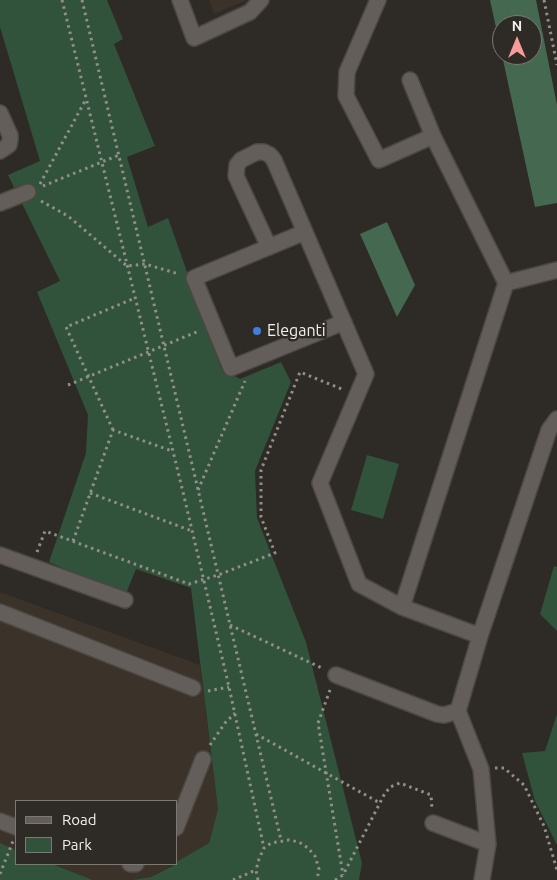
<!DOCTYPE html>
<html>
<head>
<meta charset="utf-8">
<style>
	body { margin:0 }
	#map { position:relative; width:557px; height:880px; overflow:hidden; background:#2e2a25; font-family:Ubuntu,sans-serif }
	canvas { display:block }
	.legend { position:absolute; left:15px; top:800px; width:162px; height:65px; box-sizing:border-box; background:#2e2a25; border:1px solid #7c7975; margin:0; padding:6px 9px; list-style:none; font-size:15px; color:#f2f0ec }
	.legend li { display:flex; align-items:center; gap:10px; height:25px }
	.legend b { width:25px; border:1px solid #7c7975 }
	.north { position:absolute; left:492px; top:15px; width:50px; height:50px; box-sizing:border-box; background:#2e2a25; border:1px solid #7c7975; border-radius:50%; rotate:0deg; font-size:14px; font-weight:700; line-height:20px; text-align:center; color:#f2f0ec }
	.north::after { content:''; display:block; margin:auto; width:18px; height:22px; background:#f59b9a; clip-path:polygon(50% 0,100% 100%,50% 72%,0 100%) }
</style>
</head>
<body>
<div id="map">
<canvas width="557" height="880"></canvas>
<ul class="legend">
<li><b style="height:6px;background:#635e59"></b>Road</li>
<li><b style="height:14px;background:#31523b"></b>Park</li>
</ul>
<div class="north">N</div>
</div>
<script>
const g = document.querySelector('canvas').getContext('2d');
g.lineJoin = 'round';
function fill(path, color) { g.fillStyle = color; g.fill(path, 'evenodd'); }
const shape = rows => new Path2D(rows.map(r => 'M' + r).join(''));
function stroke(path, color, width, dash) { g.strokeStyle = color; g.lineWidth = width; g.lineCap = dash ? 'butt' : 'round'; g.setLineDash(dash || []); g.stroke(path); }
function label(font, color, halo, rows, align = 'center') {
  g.font = font + ' Ubuntu,sans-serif'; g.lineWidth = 5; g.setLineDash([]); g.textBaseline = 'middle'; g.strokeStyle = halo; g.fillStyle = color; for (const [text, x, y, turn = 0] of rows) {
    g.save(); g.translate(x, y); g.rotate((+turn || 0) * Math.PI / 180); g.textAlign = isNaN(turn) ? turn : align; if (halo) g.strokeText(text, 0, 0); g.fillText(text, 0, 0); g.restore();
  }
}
const built = shape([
	[209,0,247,0,214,14],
	[0,592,200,665,218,809,209,843,176,862,176,801,16,801,16,850,0,843],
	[52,864,174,864,151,877,132,880,93,880]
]);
const green = shape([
	[0,0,107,0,123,39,114,44,155,146,127,157,148,227,168,218,221,368,240,379,281,362,291,382,255,471,257,518,306,642,362,863,359,880,132,880,151,877,176,864,176,862,209,843,218,809,191,588,136,569,125,596,49,562,86,453,88,415,37,292,60,281,8,175,40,161,0,27],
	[367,455,399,464,383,519,351,510],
	[554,566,557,567,557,631,540,614],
	[557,714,557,845,535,801,522,753,545,751],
	[0,843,16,850,16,864,52,864,93,880,0,880]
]);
const forest = shape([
	[490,0,536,0,557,105,557,203,535,207],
	[502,25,532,25,532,55,502,55],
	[387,222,415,285,397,317,360,234]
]);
const path = shape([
	[62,0,183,492,229,687,264,848],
	[82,0,281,840],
	[544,0,557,65],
	[40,184,86,99],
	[43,186,119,155],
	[41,201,68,216,127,266,145,264,179,274],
	[68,385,199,331],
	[113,430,66,327,135,298],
	[198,490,245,381],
	[90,493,192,531],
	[73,541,113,430,172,451],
	[37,552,45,531,189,584,218,575,275,553,261,517,261,470,300,372,344,390],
	[230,625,322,668],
	[330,690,318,723,343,875],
	[208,691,229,687],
	[256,734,380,803],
	[210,745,225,723,235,713],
	[495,768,504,768,524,785,544,826,557,870],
	[0,874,13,841],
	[233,880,256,870],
	[258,880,256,870,259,859,264,848,271,843,289,840,299,842,308,848,315,856,319,869,317,880],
	[335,880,343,875,384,795,390,787,400,783,431,795,432,809]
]);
const minor = shape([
	[180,0,194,38,250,12,261,0],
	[378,0,347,72,346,96,379,160,433,136,506,283,402,607],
	[410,80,433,136],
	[0,113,10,135,10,140,9,145,0,151],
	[0,203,28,192],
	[305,232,194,278,231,368,344,322],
	[269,247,236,176,237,165,241,160,257,152,264,152,270,155,274,160,366,374,320,483,359,584,402,607,480,636,458,711,481,769,488,844,482,880],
	[506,283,557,270],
	[0,555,125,600],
	[0,612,193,688],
	[480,636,549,430,557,419],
	[336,675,437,714,444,715,458,711],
	[0,821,16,827],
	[433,823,488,844],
	[176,828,203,759],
	[130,864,136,864]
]);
const markers = [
	[257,331,5,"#3f7fe0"]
];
const poiNames = [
	["Eleganti",267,331]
];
fill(built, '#3b3229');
fill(green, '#31523b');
fill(forest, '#456950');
stroke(minor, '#4b4743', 18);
stroke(path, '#928f8b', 3, [2.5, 4]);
stroke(minor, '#635e59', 15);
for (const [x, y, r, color] of markers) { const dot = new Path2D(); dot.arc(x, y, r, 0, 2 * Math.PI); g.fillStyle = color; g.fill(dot); stroke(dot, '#2e2a25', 2); }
label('16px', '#f2f0ec', '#2e2a25', poiNames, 'left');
</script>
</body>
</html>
